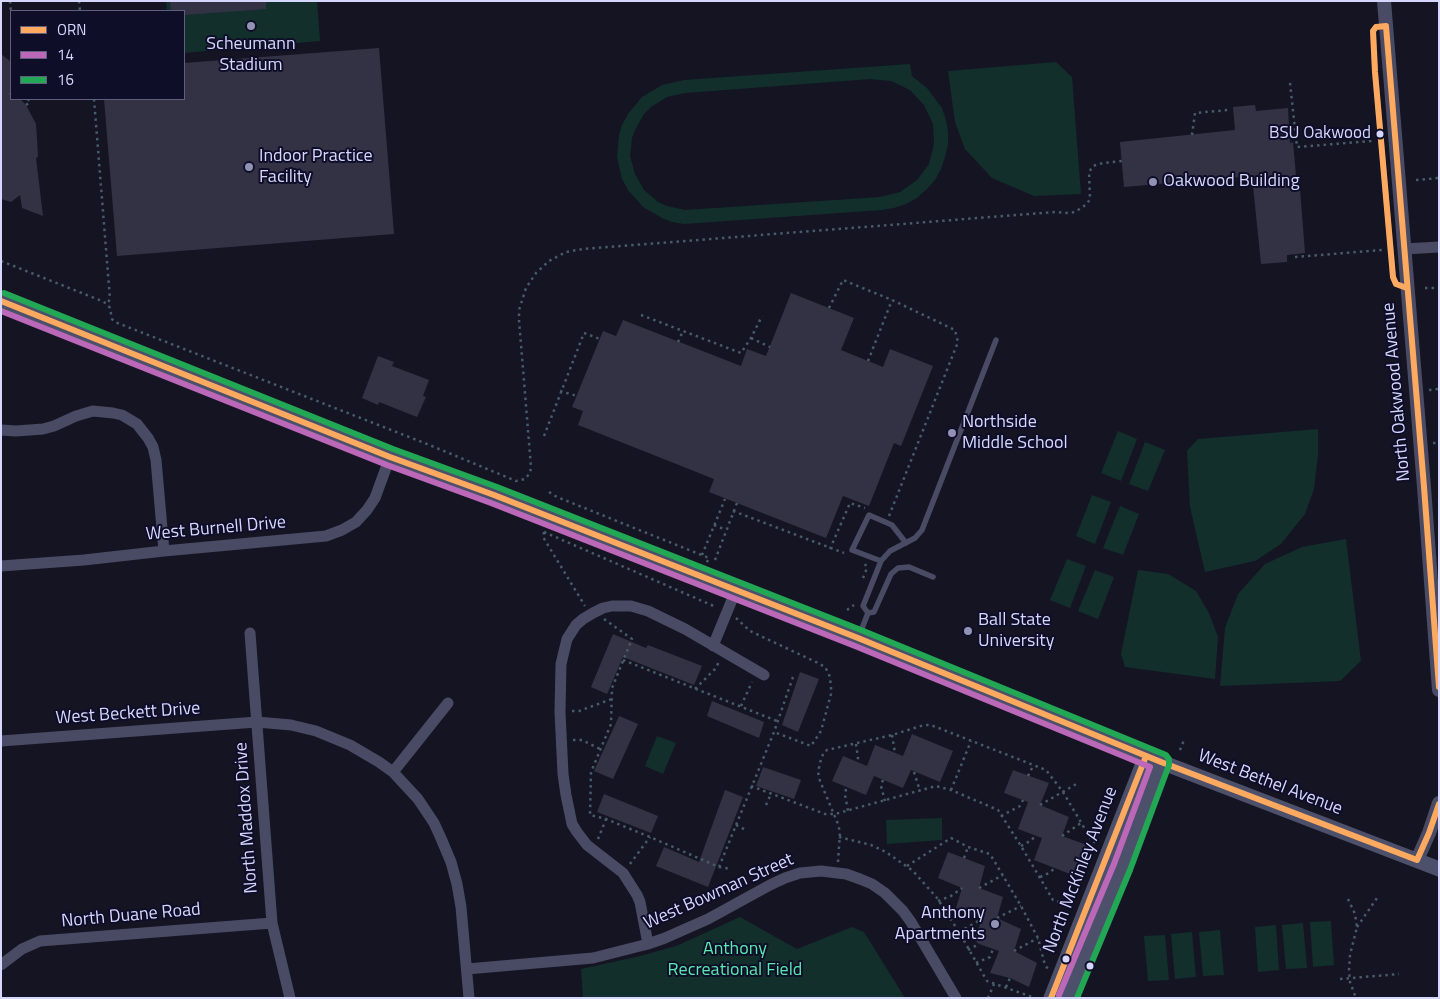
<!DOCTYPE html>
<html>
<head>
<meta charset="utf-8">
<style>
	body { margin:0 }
	#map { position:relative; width:1440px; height:999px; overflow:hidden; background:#151423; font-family:"Titillium Web",sans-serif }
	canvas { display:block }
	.frame { position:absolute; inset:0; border:2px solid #d6d7ff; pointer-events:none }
	.legend { position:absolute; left:10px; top:10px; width:175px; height:90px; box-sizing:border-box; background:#0f0e29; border:1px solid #5f5e7f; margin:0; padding:6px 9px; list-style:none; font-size:15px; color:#d6d7ff }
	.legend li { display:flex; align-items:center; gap:10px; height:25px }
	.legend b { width:25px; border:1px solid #5f5e7f }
</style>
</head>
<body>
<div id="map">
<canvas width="1440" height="999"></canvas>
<div class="frame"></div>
<ul class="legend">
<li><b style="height:6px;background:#fda95f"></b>ORN</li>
<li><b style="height:6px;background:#bb68b8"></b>14</li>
<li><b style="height:6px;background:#22a754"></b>16</li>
</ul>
</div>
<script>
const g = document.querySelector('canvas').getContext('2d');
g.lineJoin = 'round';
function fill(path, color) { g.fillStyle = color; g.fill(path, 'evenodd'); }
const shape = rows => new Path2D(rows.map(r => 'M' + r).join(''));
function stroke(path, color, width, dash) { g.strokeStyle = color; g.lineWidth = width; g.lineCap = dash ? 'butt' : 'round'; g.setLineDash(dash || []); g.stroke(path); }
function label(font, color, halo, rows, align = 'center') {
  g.font = font + ' "Titillium Web",sans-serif'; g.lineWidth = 4; g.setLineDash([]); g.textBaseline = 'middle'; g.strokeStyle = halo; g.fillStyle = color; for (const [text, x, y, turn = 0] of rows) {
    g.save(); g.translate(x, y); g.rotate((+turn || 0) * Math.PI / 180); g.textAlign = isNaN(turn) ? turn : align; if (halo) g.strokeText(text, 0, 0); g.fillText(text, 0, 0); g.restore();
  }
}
const green = shape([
	[166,1,317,1,320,41,184,53,184,11,167,11],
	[1056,62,1072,77,1081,194,1034,196,992,178,965,149,955,122,948,71],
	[910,64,912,76,927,88,942,108,946,120,948,132,948,145,945,157,941,169,935,180,927,189,917,198,906,204,894,208,882,210,684,224,672,222,662,218,643,207,628,190,622,179,617,157,619,135,622,125,628,114,642,97,662,85,684,80],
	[871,79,891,81,910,90,924,105,933,124,934,144,929,164,917,180,900,192,880,197,685,210,667,206,658,202,644,190,635,174,630,156,632,138,635,130,644,114,651,107,667,97,685,93],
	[1318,429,1318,455,1314,489,1305,514,1281,544,1255,561,1205,572,1190,507,1187,451,1198,439],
	[1118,431,1137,439,1121,481,1101,473],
	[1145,442,1165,450,1148,491,1129,484],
	[1092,495,1111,502,1095,544,1076,536],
	[1120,506,1139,514,1123,555,1103,548],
	[1346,539,1361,661,1340,681,1220,686,1225,628,1238,594,1265,564,1302,547],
	[1067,559,1086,566,1070,608,1050,600],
	[1095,570,1114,577,1098,619,1078,611],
	[1138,570,1168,574,1196,591,1209,613,1218,637,1215,679,1125,667,1121,654],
	[657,736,676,743,663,774,645,766],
	[942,818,942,840,887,844,886,820],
	[740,917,797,949,852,927,864,932,905,998,583,998,581,969,640,956,676,946],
	[1331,921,1334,965,1313,967,1310,922],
	[1303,923,1307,968,1286,969,1282,925],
	[1276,925,1279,970,1258,972,1255,927],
	[1220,930,1224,975,1203,976,1199,932],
	[1192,932,1196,977,1175,979,1171,934],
	[1165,935,1169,980,1148,981,1144,936]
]);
const building = shape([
	[170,1,266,1,266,9,184,15,184,11,171,11],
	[379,48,394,234,117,256,104,99,184,99,184,63],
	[1,54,11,62,11,99,20,99,26,105,36,124,37,138,38,157,36,158,43,216,22,208,20,195,11,202,1,199],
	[1255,105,1256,111,1288,108,1290,143,1293,142,1296,176,1299,176,1305,253,1287,255,1287,262,1261,264,1252,176,1124,187,1120,142,1235,130,1233,107],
	[791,293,854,318,841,350,883,367,890,349,933,366,901,446,894,443,869,506,843,496,826,538,709,492,714,479,578,425,583,411,572,407,603,331,616,336,623,320,741,366,747,349,766,356],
	[378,356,394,362,392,366,429,380,423,396,426,397,417,417,379,402,378,405,362,398],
	[613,634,646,648,648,645,702,666,694,685,623,657,607,694,591,687],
	[800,672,819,679,798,732,782,725],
	[712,701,764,722,759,738,707,716],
	[619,716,638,724,613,779,594,771],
	[912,734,953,751,940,782,911,770,903,788,874,776,866,795,832,781,843,756,867,766,875,745,903,756],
	[763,767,801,780,794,799,756,786],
	[1013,770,1049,783,1040,805,1069,817,1062,836,1087,845,1075,876,1034,860,1042,838,1018,829,1028,802,1004,793],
	[725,790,743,797,708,887,656,866,664,847,699,862],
	[604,794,658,816,651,833,597,812],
	[948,852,985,866,979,888,1003,897,997,918,1021,929,1014,951,1037,963,1029,987,1010,978,990,973,999,951,979,944,974,940,982,919,956,908,962,888,938,878]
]);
const path = shape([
	[10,1,11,13],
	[79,1,80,11],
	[1290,83,1297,147,1372,141],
	[10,95,11,94],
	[94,99,110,299,107,304],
	[26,105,30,102,28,99],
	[1192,135,1195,113,1228,110],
	[1416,180,1439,178],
	[1295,257,1382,250],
	[1,261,102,301,107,304,110,308,112,319,115,322,427,444,516,481,525,479,530,473,531,467,519,320,519,310,526,288,536,273,549,261,566,252,583,249,1055,212,1069,213,1075,212,1087,204,1090,199,1089,172,1093,166,1103,163,1122,161],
	[1425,288,1439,288],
	[829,308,843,280,892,300,955,330,958,342,889,516],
	[641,315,741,353,751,338,762,316],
	[751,338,770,347],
	[678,342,683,331],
	[868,361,892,300],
	[1429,390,1439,389],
	[560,391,577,396],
	[544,436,584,333,600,339],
	[1433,443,1439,443],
	[549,492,557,497,709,558,706,564],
	[733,511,844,553],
	[714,525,726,530],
	[544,532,543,537,585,606],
	[544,532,716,607],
	[830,549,850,503,865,508],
	[702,555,725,499],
	[715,560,737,503],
	[863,578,867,568,865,564],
	[847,610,854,605],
	[736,618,750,631,816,662,825,667,829,674,831,685,831,694,821,731,811,746,774,732],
	[604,619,632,639,612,688,611,724,591,772,590,815,606,819,650,837,719,867,731,869],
	[623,660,777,721],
	[695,689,715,669,719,662],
	[741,706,752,682],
	[572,711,579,711,612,699],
	[892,735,895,753],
	[573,740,582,740,600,749],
	[856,744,858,758,857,762],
	[1180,750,1184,740],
	[914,772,920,791],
	[1028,776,1033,766],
	[883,780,881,786,885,801],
	[751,786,825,814,835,814,936,786,951,790,998,810,1021,846,1053,900,1073,906],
	[846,789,845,795,848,811],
	[951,790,971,741],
	[766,805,771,794],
	[1040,805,1078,783],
	[1001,816,1020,806,1023,800],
	[736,825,746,830],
	[1062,836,1081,823],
	[839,837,871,845,886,852,913,871,937,898,959,932,987,981,1035,998],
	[598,839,606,819],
	[1021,846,1032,840,1035,835],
	[964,858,968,847],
	[838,862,840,832,838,824,820,781,818,772,821,759,824,752,827,750,892,735,924,725,930,725,936,727,1046,770,1063,792,1092,841,1097,843],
	[630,864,650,837],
	[907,866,951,838,968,847,990,854,1021,906,1038,938,1045,965,1048,969],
	[719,867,774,732,793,677],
	[1040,877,1049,873,1055,868],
	[979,888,1003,875],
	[1348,899,1355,914,1357,927,1350,955,1349,970,1350,982,1356,998],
	[938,901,951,896,962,888],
	[997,918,1021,906],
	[1357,927,1377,898],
	[959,932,982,919],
	[968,950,979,944],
	[1014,951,1038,938],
	[976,963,990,957,993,949],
	[1340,979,1399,974],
	[1006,987,1010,978],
	[988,998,994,984]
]);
const service = shape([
	[1386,26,1376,27,1373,31,1375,72,1393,277,1396,284,1406,288],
	[881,561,852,550,869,515,892,525,906,543],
	[868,613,863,606,881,561,890,551,915,538,922,530,996,340],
	[868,613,874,612,891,574,898,568,909,567,933,577],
	[859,636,868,613]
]);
const minor = shape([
	[1404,249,1439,247],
	[1,430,16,431,43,429,54,426,76,416,93,411,113,413,122,415,137,424,148,438,153,447,156,460,164,551],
	[1,566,84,560,164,551,326,536,342,530,356,522,367,510,375,498,390,457],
	[250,633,272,923,290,998],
	[713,646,736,590],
	[1,741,257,722,291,725,316,731,350,745,379,762,393,772,418,799,434,823,440,836,451,862,457,884,461,907,469,998],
	[393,772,448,703],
	[648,944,640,902,637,895,623,873,587,845,577,832,572,824,566,795,563,774,560,712,561,664,567,639,576,625,583,619,593,613,603,608,612,606,631,606,648,611,685,629,764,675],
	[1,965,22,949,40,941,272,923],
	[467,969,593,958,648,944,665,938,708,919,770,885,785,878,800,873,821,871,846,874,860,879,872,884,885,893,903,911,911,922,956,998]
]);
const tertiary = shape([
	[1384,1,1424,487,1439,690],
	[1417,860,1429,833,1439,803]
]);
const secondary = shape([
	[1,301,390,457,494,495,858,638,1161,762,1439,869],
	[1051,998,1146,756],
	[1067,998,1122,867,1161,762]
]);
const bus1 = shape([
	[1407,288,1396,284,1393,277,1375,72,1373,31,1376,27,1386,26,1424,487,1439,687],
	[1,301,390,457,494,495,858,638,1161,762,1417,860,1429,833,1439,804],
	[1051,998,1146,756]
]);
const bus2 = shape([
	[1,311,387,465,491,503,855,646,1150,767,1114,864,1059,995]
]);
const bus3 = shape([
	[4,293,393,449,497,487,861,630,1166,755,1169,759,1169,765,1130,870,1077,998]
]);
const markers = [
	[251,26,5,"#9293b2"],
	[1380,134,4.5,"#d6d7ff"],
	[249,167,5,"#9293b2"],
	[1153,182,5,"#9293b2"],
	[952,433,5,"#9293b2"],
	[968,631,5,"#9293b2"],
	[995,924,5,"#9293b2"],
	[1066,959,4.5,"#d6d7ff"],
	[1090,966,4.5,"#d6d7ff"]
];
const busNames = [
	["BSU Oakwood",1371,134]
];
const poiNames = [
	["Scheumann",251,45,"center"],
	["Stadium",251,66,"center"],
	["Indoor Practice",259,157],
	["Facility",259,178],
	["Oakwood Building",1163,182],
	["Northside",962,423],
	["Middle School",962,444],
	["Ball State",978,621],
	["University",978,642],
	["Anthony",985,914,"right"],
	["Apartments",985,935,"right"]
];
const streetNames = [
	["North Oakwood Avenue",1397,392,-95],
	["West Burnell Drive",216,529,-5],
	["West Beckett Drive",128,714,-4],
	["West Bethel Avenue",1270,783,21],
	["North Maddox Drive",247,818,-94],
	["North McKinley Avenue",1081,870,-69],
	["West Bowman Street",719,892,-24],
	["North Duane Road",131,916,-5]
];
const parkNames = [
	["Anthony",735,950],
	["Recreational Field",735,971]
];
fill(green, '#122f2c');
fill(building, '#333245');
stroke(path, '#475b68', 2.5, [2.5, 4]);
stroke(service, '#494b64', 5.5);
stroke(minor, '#494b64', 11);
stroke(tertiary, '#494b64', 14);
stroke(secondary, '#4c506a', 15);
stroke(bus1, '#fda95f', 6);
stroke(bus2, '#bb68b8', 6);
stroke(bus3, '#22a754', 6);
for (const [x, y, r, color] of markers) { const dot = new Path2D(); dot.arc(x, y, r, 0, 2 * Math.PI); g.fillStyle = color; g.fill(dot); stroke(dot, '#0f0e29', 2); }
label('17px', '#d6d7ff', '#0f0e29', busNames, 'right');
label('18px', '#d6d7ff', '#0f0e29', poiNames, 'left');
label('18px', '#d6d7ff', '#0f0e29', streetNames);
label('18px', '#59e8af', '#0f0e29', parkNames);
</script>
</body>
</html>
